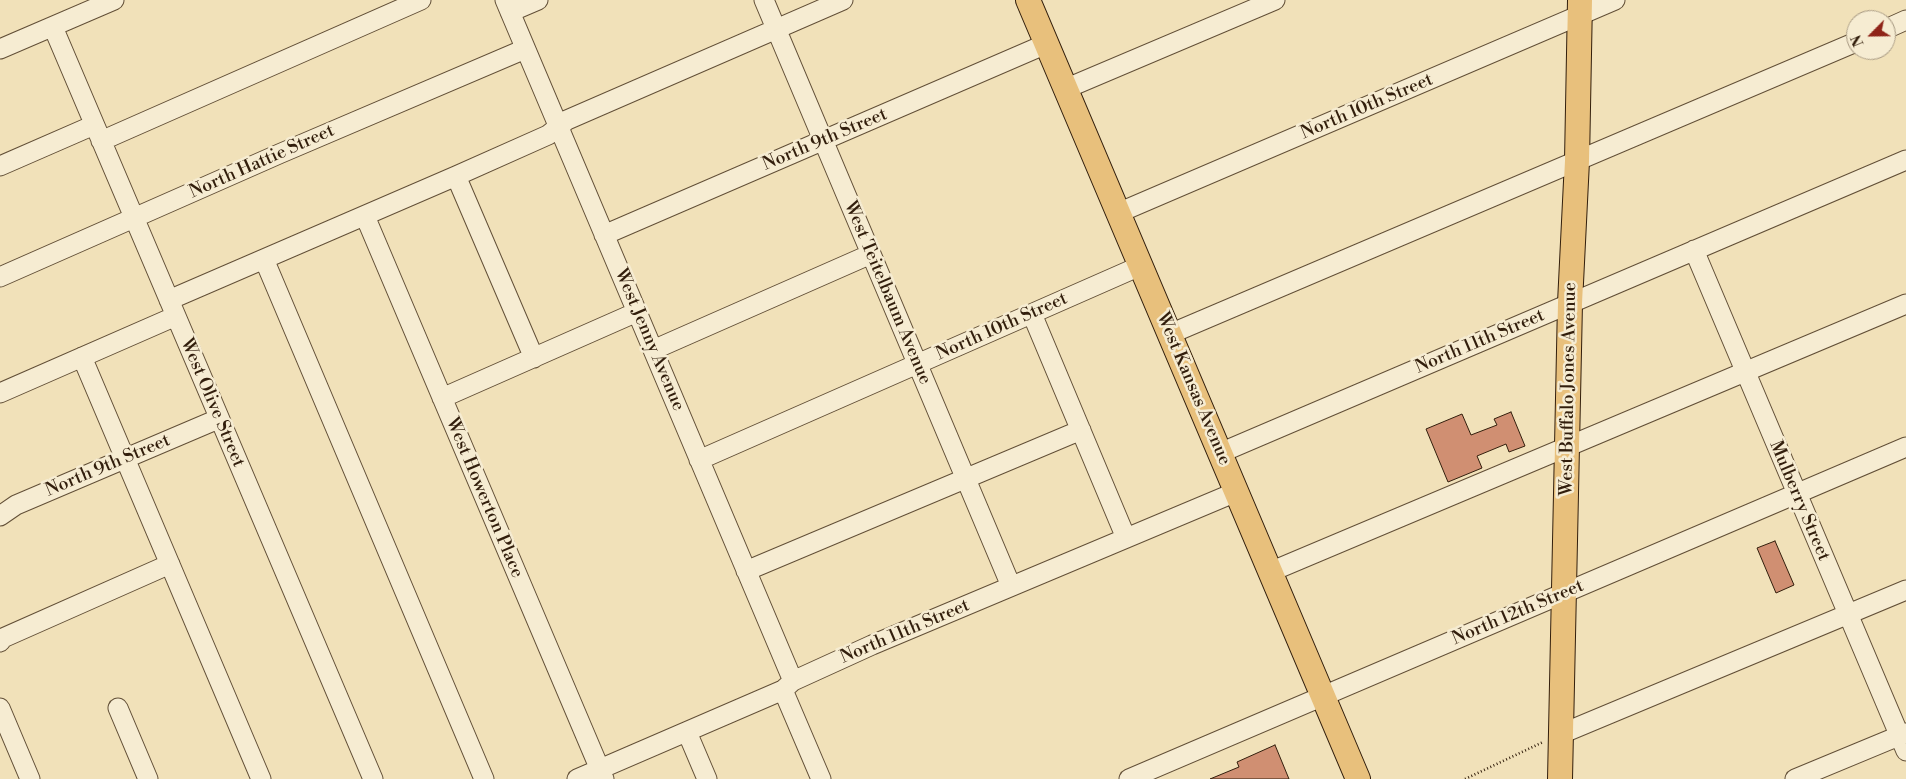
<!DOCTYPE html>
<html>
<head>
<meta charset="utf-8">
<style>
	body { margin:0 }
	#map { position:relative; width:1906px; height:779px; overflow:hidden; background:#f1e1b9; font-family:"Libre Bodoni",serif }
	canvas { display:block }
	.north { position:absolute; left:1846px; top:10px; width:50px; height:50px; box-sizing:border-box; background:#f6ecd2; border:1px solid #a89a83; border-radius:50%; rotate:247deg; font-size:14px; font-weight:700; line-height:20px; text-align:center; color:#321e0c }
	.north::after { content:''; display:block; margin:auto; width:18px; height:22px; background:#8f2418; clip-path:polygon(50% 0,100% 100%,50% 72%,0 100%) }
</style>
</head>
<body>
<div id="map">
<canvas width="1906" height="779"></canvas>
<div class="north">N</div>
</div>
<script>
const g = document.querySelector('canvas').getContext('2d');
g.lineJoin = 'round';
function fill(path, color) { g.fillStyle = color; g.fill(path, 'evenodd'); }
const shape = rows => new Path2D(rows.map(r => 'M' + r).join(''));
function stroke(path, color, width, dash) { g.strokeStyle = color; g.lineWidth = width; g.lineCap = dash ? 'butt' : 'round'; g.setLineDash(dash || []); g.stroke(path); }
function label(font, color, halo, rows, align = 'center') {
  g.font = font + ' "Libre Bodoni",serif'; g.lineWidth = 5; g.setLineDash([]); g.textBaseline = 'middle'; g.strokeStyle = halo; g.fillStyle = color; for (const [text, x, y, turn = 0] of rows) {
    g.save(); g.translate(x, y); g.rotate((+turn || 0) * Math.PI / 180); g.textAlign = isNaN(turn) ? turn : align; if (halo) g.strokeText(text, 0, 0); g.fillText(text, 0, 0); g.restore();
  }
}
const building = shape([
	[1511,412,1525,446,1509,452,1506,444,1477,456,1482,468,1448,482,1426,429,1462,414,1471,435,1497,425,1494,419,1511,412],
	[1775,541,1794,585,1776,593,1757,548,1775,541],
	[1275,745,1289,779,1210,779,1239,767,1237,762,1275,745]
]);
const path = shape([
	[1465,779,1543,742]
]);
const minor = shape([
	[505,0,793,681],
	[764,0,1011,586],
	[510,12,538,0],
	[53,27,373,779],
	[1886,29,1906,20],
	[0,49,114,0],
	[1065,89,1275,0],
	[101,141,421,0],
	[0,166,94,125],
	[456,176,534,358],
	[1118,213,1615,0],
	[365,216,604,779],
	[604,235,1046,44],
	[1694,250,1906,751],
	[264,259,484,779],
	[0,277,279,154,525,49],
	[169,300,456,176,548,135,567,120,843,0],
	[1032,314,1126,538],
	[1170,334,1856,42],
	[653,350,871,254],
	[82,357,261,779],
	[0,393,176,316],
	[442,398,637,312],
	[1220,453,1906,160],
	[699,460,1140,266],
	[0,516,16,505,218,419],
	[746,571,1081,430],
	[1270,572,1906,304],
	[0,642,3,638,170,564],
	[783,690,821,779],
	[0,708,30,779],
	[118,708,148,779],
	[687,732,707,779],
	[1561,734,1906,590],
	[577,779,783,690,793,681,872,645,1236,492],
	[1129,779,1906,447],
	[1795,779,1906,733]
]);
const major = shape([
	[1028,0,1358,779],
	[1560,779,1570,303,1577,161,1580,0]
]);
const streetNames = [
	["North 10th Street",1367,107,-23],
	["North 9th Street",825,140,-23],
	["North Hattie Street",262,162,-24],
	["West Teitelbaum Avenue",887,293,67],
	["North 10th Street",1002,327,-24],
	["West Jenny Avenue",649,340,67],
	["North 11th Street",1480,342,-23],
	["West Kansas Avenue",1193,389,67],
	["West Buffalo Jones Avenue",1569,389,-89],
	["West Olive Street",212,403,67],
	["North 9th Street",108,466,-23],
	["West Howerton Place",484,498,67],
	["Mulberry Street",1799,501,67],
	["North 12th Street",1518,613,-23],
	["North 11th Street",905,632,-23]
];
fill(building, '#d08f72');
stroke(building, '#321e0c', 1);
stroke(minor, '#624f37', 21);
stroke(major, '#321e0c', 26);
stroke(path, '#321e0c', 2.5, [1, 2.5]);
stroke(minor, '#f6ecd2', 19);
stroke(major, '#e8c07c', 24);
label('18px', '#321e0c', '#f6ecd2', streetNames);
</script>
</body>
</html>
